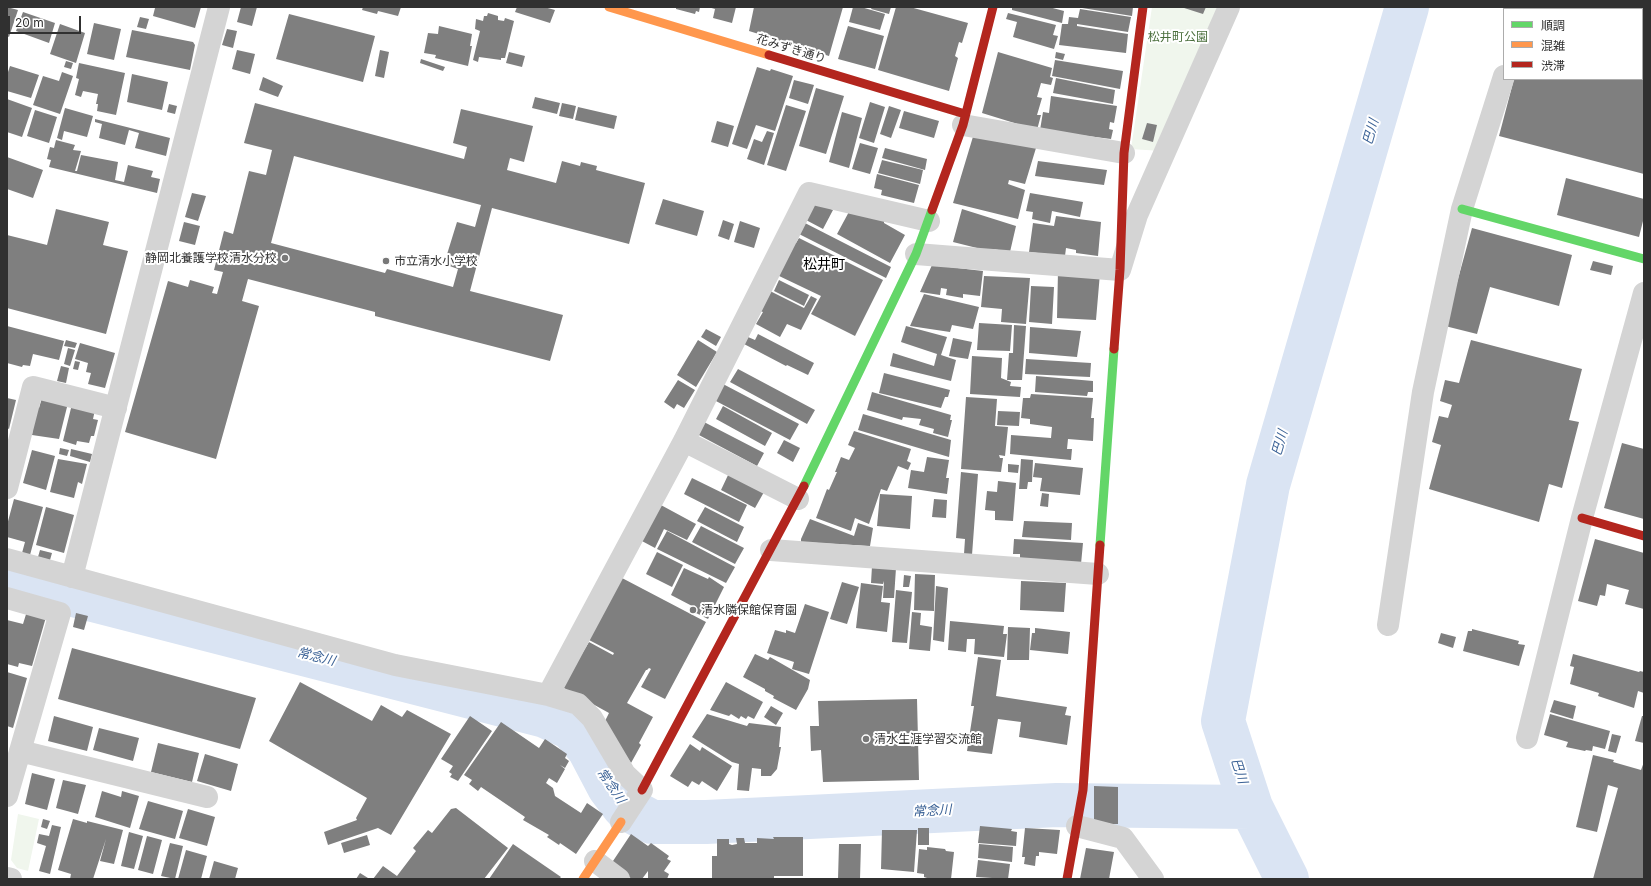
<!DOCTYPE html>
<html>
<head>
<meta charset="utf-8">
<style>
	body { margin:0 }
	#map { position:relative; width:1651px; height:886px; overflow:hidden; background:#fff; font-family:Inter,"Noto Sans JP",sans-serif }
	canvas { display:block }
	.frame { position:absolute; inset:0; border:8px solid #303030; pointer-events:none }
	.legend { position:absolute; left:1503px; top:8px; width:140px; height:72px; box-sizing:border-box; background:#fff; border:1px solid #acacac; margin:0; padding:5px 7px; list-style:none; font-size:12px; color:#303030 }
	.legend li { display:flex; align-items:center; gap:8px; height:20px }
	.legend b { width:20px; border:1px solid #acacac }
	.scale { position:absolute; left:8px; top:16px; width:73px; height:18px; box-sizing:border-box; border:2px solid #303030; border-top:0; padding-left:5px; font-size:12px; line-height:14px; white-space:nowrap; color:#303030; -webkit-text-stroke:3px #fff; paint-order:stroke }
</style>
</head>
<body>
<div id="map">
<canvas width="1651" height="886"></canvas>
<div class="frame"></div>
<ul class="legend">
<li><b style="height:5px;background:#63d668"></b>順調</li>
<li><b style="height:5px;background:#ff974d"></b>混雑</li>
<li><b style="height:5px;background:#b3261e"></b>渋滞</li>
</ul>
<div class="scale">20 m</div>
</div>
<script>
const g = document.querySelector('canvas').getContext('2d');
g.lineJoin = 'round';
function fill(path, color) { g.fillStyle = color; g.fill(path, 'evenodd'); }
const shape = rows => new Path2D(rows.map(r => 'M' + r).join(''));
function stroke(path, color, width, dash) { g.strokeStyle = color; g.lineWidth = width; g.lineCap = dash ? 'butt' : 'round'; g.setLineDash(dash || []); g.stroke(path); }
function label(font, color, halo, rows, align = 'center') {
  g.font = font + ' Inter,"Noto Sans JP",sans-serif'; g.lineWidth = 4; g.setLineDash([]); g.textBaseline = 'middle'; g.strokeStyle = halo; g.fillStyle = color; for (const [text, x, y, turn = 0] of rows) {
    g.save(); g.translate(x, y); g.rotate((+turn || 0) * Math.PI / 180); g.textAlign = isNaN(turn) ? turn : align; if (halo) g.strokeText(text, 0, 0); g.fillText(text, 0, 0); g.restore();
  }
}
const green = shape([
	[1152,7,1224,7,1161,151,1131,149],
	[18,814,39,819,28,871,17,868,11,860]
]);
const river = shape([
	[7,578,545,716,571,728,589,749,609,787,624,807,652,822,706,822,1057,805,1251,807],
	[1287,879,1251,807,1223,721,1268,485,1407,7]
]);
const building = shape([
	[7,7,18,10,9,37,7,36],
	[152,7,201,7,195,28,153,16,155,8],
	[241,7,257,7,252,26,237,22],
	[363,7,401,7,398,16,378,11,377,14,362,10],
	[517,7,544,7,555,10,550,23,515,12],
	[676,7,700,7,699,12,696,11,695,14,676,9],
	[708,7,736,7,732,23,713,18,715,9],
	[754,7,843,7,829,56,749,31],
	[853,7,861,7,885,14,880,30,849,22],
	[872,7,891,7,889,14,871,9],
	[896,7,910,7,968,23,962,43,959,42,955,56,958,58,949,91,878,70],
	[1012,7,1049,7,1064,11,1062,23,1012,10],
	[1076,7,1133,7,1132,16],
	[1181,7,1206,7,1203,14],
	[1582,7,1615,7,1615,9,1587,9],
	[1635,7,1644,7,1644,35,1642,34,1642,9,1635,9],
	[1080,9,1131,17,1128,32,1077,24,1077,26,1128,34,1126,53,1059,45,1062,24,1068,24,1069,17,1078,18],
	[23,12,55,23,49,43,16,31],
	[488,13,498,16,498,20,504,21,505,18,514,21,505,58,501,58,501,60,479,57,478,62,473,60,480,31,475,29,476,19,483,21,484,16,487,16],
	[1008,13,1056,25,1053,35,1058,36,1054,49,1013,37,1017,22,1006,19],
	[289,14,375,36,363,82,276,59],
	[140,17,149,19,146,29,137,27],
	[94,23,121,29,114,60,87,54],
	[60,24,85,33,76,63,50,54],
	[439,26,472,34,470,46,472,46,468,66,435,58,436,55,424,53,428,33,438,34],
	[848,26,884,36,875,69,838,59],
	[227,29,237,31,233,48,222,45],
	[132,30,193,42,195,45,190,70,126,57],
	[1642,40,1644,41,1644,174,1499,136,1514,79,1642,79],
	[237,50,255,54,250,74,232,69],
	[380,50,389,52,384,78,375,76],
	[509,52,525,56,522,67,506,63],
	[998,52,1052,68,1050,77,1053,78,1051,85,1041,83,1037,97,1042,98,1037,115,1041,115,1037,130,982,113],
	[1056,52,1065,54,1063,60,1055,58],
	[421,59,445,67,443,71,420,63],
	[1055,60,1123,71,1120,89,1052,76],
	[66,61,73,63,71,69,64,67],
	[79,63,125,73,116,115,97,111,98,104,96,104,98,94,83,91,81,97,75,95,79,79,76,78],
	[10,66,39,75,31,98,7,91,7,75],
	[757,67,770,71,771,69,793,76,775,131,756,125,747,149,732,144],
	[62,72,73,76,60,114,33,105,43,76,59,81],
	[132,74,168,82,162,110,127,102],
	[263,77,283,86,278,97,259,90],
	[1056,78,1115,90,1113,104,1053,93],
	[794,80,814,85,808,104,789,98],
	[816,88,844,96,826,154,799,146],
	[1051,96,1117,106,1114,123,1110,122,1109,129,1113,130,1111,139,1040,130,1043,112,1049,113],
	[535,97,560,103,557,114,532,108],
	[7,99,32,108,22,137,7,132],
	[870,102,885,107,874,143,859,138],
	[255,103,464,159,467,147,453,143,461,109,533,126,524,162,510,158,507,170,556,183,562,161,580,166,581,162,597,166,596,170,645,183,629,244,492,208,470,291,563,315,550,361,375,316,375,312,248,279,242,301,259,306,216,459,125,432,168,281,188,287,190,280,214,287,212,293,217,294,223,272,214,270,224,231,233,234,249,171,266,175,272,150,244,143],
	[294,156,481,205,475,227,457,222,444,264,458,269,453,287,387,269,385,273,271,243],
	[562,103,576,106,573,119,559,116],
	[169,104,177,106,175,114,167,112],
	[786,105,806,111,786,171,767,165],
	[889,106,901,110,891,138,880,134],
	[578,107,617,116,614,129,575,120],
	[65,108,93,116,87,137,64,131,62,140,57,138],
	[35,110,57,117,49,143,27,136],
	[904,111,939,121,934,138,899,128],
	[842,112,862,118,849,168,829,162],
	[95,119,170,138,166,156,135,148,139,133,129,130,125,145,99,138,102,124,95,122],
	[717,121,734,126,728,147,711,142],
	[1147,123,1157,125,1153,142,1142,139],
	[975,130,1036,148,1025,184,1009,180,1008,184,1025,190,1018,219,953,203],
	[767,131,774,133,764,165,747,159,754,139,762,142],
	[56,140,75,145,73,150,81,151,75,171,77,171,81,155,118,162,115,180,124,182,128,165,153,171,151,177,160,179,157,193,49,167,51,160,47,159,50,147,54,148],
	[860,143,878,148,870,174,852,169],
	[885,148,927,159,925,170,882,158],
	[7,157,43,170,33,198,7,189],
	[882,160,923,170,920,184,878,173],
	[1038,161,1107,170,1104,185,1035,176],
	[877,174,919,185,914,203,881,195,882,190,874,188],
	[1566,178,1644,199,1644,217,1639,237,1557,215],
	[192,193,206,196,198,221,185,217],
	[1030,193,1083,202,1080,217,1052,211,1050,223,1032,219,1033,212,1026,211],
	[663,199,704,211,697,236,655,224],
	[815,201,833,210,823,229,806,220],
	[851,208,884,220,884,223,905,235,890,263,837,234],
	[56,209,109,222,103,245,128,251,106,334,7,308,7,235,47,245],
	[962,209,1016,226,1010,252,993,249,993,252,953,242],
	[1056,216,1101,222,1098,256,1076,253,1076,250,1066,248,1065,256,1029,252,1033,223,1054,226],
	[723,220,734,224,729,240,718,236],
	[740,221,760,228,754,248,734,242],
	[184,222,200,226,195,245,179,241],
	[803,222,891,267,886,278,797,233],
	[1472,228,1572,255,1559,306,1490,287,1477,334,1445,326],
	[799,238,883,280,855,336,811,314,821,296,777,275,793,242,796,243],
	[1593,261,1613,266,1611,275,1590,270],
	[932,265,983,271,980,296,963,294,963,298,946,295,947,289,941,288,940,295,920,292],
	[1058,271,1100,273,1096,320,1057,318],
	[984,276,1030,278,1026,324,1001,322,1002,309,981,307],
	[779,280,809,295,804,306,774,291],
	[1031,286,1054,287,1052,324,1029,322],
	[770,291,804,308,811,296,817,299,801,330,787,324,780,337,756,324,763,312,760,311],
	[924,294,979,307,973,329,952,325,950,332,910,326],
	[979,323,1012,325,1010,351,977,350],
	[1014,325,1026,326,1022,380,1007,380,1009,353,1013,353],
	[7,326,64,341,59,360,33,354,30,366,23,365,22,367,7,363],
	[906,326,947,337,941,355,956,360,951,381,890,366,893,353,934,366,937,354,901,342],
	[1030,327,1081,331,1077,357,1029,353],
	[706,329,721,337,716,346,701,337],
	[758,334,814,363,808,375,787,365,786,366,744,344,748,337,755,340],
	[953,338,972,342,968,359,949,356],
	[66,340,77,343,75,348,64,346],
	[698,340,717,352,696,387,677,375],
	[1471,340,1582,369,1569,420,1579,422,1562,488,1549,484,1539,522,1429,489,1441,445,1432,442,1439,416,1448,418,1452,405,1440,401,1445,380,1459,383],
	[80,343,115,353,105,388,88,384,91,373,86,372,88,363,75,359],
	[68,348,75,350,70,366,64,364],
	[972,356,1002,358,1001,378,1011,382,1010,386,1021,387,1020,397,970,394],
	[1026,359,1091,363,1090,377,1025,374],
	[75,361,80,362,78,370,73,369],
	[61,366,69,368,66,383,57,381],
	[738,369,815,410,807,424,730,382],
	[884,373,950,390,948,397,945,397,941,408,879,393],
	[1036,376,1093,381,1093,392,1088,392,1087,396,1035,392],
	[678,380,695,390,684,408,677,404,674,409,664,402],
	[723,384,799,424,790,440,714,400],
	[872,392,951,415,950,420,952,420,948,437,933,433,934,429,919,425,921,419,903,417,902,420,867,410],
	[1031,394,1093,398,1091,418,1094,418,1093,441,1068,439,1067,449,1072,449,1071,460,1010,454,1011,435,1051,438,1052,427,1030,424,1030,419,1021,418,1023,398,1030,398],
	[966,397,997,399,995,426,1008,427,1005,456,999,455,1000,458,1003,458,1001,472,961,469],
	[7,398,16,400,9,429,7,428],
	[42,398,68,403,59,439,32,435,36,407,39,408],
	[72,404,95,410,93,419,98,420,94,436,91,436,89,443,77,441,76,445,63,441],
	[723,406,772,433,765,446,716,419],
	[998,411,1020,412,1019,426,997,425],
	[863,414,951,440,949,457,858,430],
	[704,422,764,453,757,466,697,434],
	[854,431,911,449,907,461,911,463,908,470,898,466,887,491,881,489,869,524,855,518,851,531,816,518,827,489,829,490,837,472,835,472,841,457,849,460,855,448,848,445],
	[784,440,800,448,793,462,777,453],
	[1622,443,1644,449,1644,519,1604,508],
	[60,448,69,450,67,456,59,454],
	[71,449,92,454,90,462,70,456],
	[32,450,55,456,46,490,23,483],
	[927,457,949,460,946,478,949,478,947,494,908,488,911,470,924,472],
	[58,459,87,464,82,484,78,482,74,498,50,492],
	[1021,459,1033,460,1032,482,1028,482,1027,489,1019,489],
	[1035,463,1083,468,1080,495,1040,491,1042,478,1033,477],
	[1008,464,1019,465,1018,473,1008,472],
	[961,472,978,474,972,555,964,554,965,539,956,538],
	[729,473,764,492,755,508,721,490],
	[692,478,747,505,739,522,684,494],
	[998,481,1016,483,1013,521,995,520,995,511,985,510,987,491,997,492],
	[1042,493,1049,494,1048,507,1040,506],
	[880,494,912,496,910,529,877,526],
	[14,499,43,507,30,555,22,553,25,542,7,537,7,525],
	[934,499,947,500,946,518,932,517],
	[659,504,696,524,687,540,664,529,655,548,640,540],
	[46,507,74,515,64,553,36,545],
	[705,507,744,527,737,542,697,521],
	[810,519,854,536,858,523,873,528,870,546,801,542,801,539],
	[1024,521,1072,523,1071,540,1022,537],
	[701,526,744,548,735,564,692,542],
	[667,531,735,567,726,583,657,549],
	[1014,539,1083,543,1081,564,1020,558,1020,554,1013,554],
	[1595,539,1644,553,1644,609,1625,604,1629,590,1607,584,1605,596,1600,595,1597,606,1578,601],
	[40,550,52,553,50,560,38,557],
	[657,552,683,565,672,587,646,574],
	[872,566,896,568,894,598,883,598,884,581,883,584,871,583],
	[684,568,708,579,709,577,724,587,708,619,692,611,694,607,671,595],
	[915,574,935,575,934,611,914,610],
	[904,575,911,576,909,587,903,587],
	[622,578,706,622,665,699,641,687,651,669,649,668,647,670,646,670,627,703,653,717,639,743,641,745,631,763,604,723,609,713,562,687,589,642,613,655,614,653,589,640],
	[1021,581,1066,583,1064,612,1020,610],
	[842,582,859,587,847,624,830,619],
	[861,583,883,586,881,602,890,603,887,632,856,628],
	[936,586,948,588,944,642,933,640],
	[896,590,912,592,907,643,892,642],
	[805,604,829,612,809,674,792,669,794,662,767,653,775,630,786,633,786,630,795,633],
	[27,611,46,617,32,666,19,663,18,667,7,664,7,620,23,624],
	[912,612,921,613,920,625,932,627,930,651,909,649],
	[76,613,88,616,84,630,73,627],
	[950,621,1004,626,1003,634,1007,634,1004,657,974,654,975,639,967,639,966,652,948,650],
	[1008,627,1030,628,1029,660,1007,660],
	[1035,628,1070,632,1068,654,1030,650,1032,633,1035,633],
	[1472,629,1519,641,1518,644,1525,645,1519,666,1463,651,1468,631,1472,631],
	[1441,633,1456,637,1453,648,1438,643],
	[72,648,256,698,240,749,58,699],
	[755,654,768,660,770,657,810,680,808,689,796,710,773,698,774,696,765,691,765,689,743,677],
	[1573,654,1639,672,1640,671,1644,672,1644,693,1638,691,1634,708,1598,696,1599,693,1570,684,1574,667,1570,666],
	[978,657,1001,660,996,696,1067,707,1065,715,1071,716,1067,745,1019,737,1021,722,998,719,992,754,967,751,974,706,971,706],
	[7,672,27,678,13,728,7,726],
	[300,682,372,721,381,705,402,717,407,710,451,734,391,835,378,828,328,845,324,832,357,820,356,818,367,798,269,741],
	[726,682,763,702,754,719,748,716,746,719,741,716,739,719,731,714,729,716,710,710],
	[917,699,919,780,823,782,821,750,811,751,810,726,819,726,818,701],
	[1554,700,1576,706,1573,719,1550,712],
	[771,706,783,713,776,725,764,717],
	[707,714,747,726,749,723,781,727,779,747,781,747,777,769,771,776,761,776,761,769,752,768,749,791,737,790,739,764,732,762,692,737],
	[1550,714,1610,731,1605,749,1593,746,1592,751,1586,750,1585,751,1566,747,1568,742,1544,735],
	[54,716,93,727,87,751,48,741],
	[470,716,492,731,458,781,450,777,452,774,449,772,453,766,441,759],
	[1642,716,1644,716,1644,743,1635,741],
	[501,722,539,748,545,739,567,754,565,758,569,761,565,768,560,765,565,769,557,783,549,778,546,783,553,788,555,796,581,813,587,803,603,814,576,854,560,843,559,845,547,837,549,835,523,820,525,817,481,787,478,791,469,784,472,780,464,775],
	[99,728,139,738,133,761,93,750],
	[1612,734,1621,736,1616,753,1608,751],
	[158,743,199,753,192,782,151,772],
	[690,744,700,751,702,747,732,766,717,791,702,781,699,785,692,781,688,787,670,776],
	[205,754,238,764,231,791,197,781],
	[1593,755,1614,760,1613,762,1641,770,1644,762,1644,879,1593,879,1618,788,1608,785,1597,832,1576,827],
	[32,773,55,779,47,810,25,804],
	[63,780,86,785,78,814,56,808],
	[1094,786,1118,787,1118,824,1094,824],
	[102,791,121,797,122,791,139,796,130,828,95,817],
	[148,801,183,811,175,839,139,829],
	[456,808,508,848,484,879,373,879,383,866,397,876,416,851,413,848,428,830,432,833,451,809],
	[188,809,215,817,207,846,179,838],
	[43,819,50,821,47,829,41,827],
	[73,819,87,823,87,821,123,830,114,864,100,861,106,839,93,879,70,879,71,874,58,870],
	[52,825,61,827,50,874,39,871,46,846,37,843,39,834,49,836],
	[980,826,1012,829,1011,831,1017,832,1016,846,978,843],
	[918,828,929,828,929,845,918,845],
	[1025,828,1060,830,1057,854,1039,852,1039,856,1036,856,1035,866,1024,864,1025,857,1022,857],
	[882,830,917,830,914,872,881,869],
	[129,832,143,836,134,869,121,866],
	[631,834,648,846,651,843,669,856,667,859,671,861,664,871,669,874,667,879,648,879,648,871,642,879,632,879,611,864],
	[367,835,370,845,344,853,341,843],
	[147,836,162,840,153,874,138,870],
	[773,837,803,837,803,876,774,876,774,879,712,879,712,856,717,856,717,839,729,839,729,844,732,845,737,844,736,838,744,838,745,843,757,843,757,838,774,839],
	[170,843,183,846,175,879,161,876],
	[513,844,561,877,559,879,489,879],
	[839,844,861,844,860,879,838,879],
	[979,844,1013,847,1012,862,978,858],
	[927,847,945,849,946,851,954,852,951,879,930,879,924,877,924,874,917,873,919,849,927,850],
	[1086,848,1114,852,1109,879,1080,879],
	[186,850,207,856,201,879,178,879],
	[978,860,1010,864,1008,879,976,877],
	[214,861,238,868,235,879,209,879],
	[360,873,368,878,368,879,356,879]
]);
const street = shape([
	[1525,9,1526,7],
	[963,125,1124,153],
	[916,254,1120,270,1137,215,1229,7],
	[684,441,798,499],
	[7,488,33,387,116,408],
	[771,550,1098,574],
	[7,559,395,665,548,695,578,704,592,718,625,774,642,790,621,822],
	[72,577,219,7],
	[7,598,60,613,7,796],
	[1388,625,1423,392,1462,209,1504,76],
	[548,695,684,441,809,193,929,221],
	[1527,738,1582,518,1644,293],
	[20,751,207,797],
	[1077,826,1123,838,1153,879],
	[595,861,619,879],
	[7,878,11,879]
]);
const fast = shape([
	[1462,209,1644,259],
	[804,486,916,254,932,210],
	[1100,545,1114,349]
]);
const slow = shape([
	[609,7,769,55],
	[583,879,621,822]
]);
const jam = shape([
	[769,55,965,114],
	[932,210,963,125,993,7],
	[1114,349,1120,270,1124,153,1143,7],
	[1582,518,1644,536],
	[642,790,804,486],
	[1067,879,1083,790,1100,545]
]);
const markers = [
	[285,258,4,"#787878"],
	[386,261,4,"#787878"],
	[693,610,4,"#787878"],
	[866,739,4,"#787878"]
];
const parkNames = [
	["松井町公園",1178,37]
];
const streetNames = [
	["花みずき通り",791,49,17]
];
const poiNames = [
	["静岡北養護学校清水分校",277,258,"right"],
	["市立清水小学校",394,261],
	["清水隣保館保育園",701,610],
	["清水生涯学習交流館",874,739]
];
const waterNames = [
	["巴川",1371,132,-74],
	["巴川",1280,443,-74],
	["常念川",316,657,14],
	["巴川",1239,771,72],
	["常念川",611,786,56],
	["常念川",932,811,-3]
];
const quarterNames = [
	["松井町",824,265]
];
fill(green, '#f0f6ed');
stroke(river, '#dae4f3', 44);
fill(building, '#7f7f7f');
stroke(street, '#d4d4d4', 22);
stroke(fast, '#63d668', 9);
stroke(slow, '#ff974d', 9);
stroke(jam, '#b3261e', 9);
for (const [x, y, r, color] of markers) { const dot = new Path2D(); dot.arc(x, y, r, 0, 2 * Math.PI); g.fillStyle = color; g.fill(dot); stroke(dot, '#fff', 1.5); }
label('12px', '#4a6e3c', '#fff', parkNames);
label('12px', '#303030', '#fff', streetNames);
label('12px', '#303030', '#fff', poiNames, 'left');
label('italic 13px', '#3b6296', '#fff', waterNames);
label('14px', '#000', '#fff', quarterNames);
</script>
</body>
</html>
